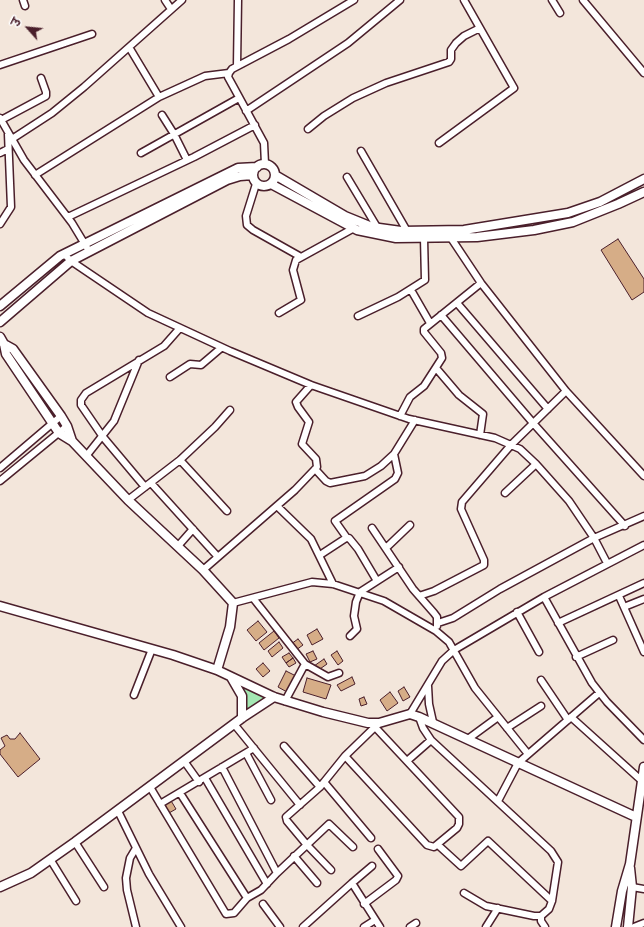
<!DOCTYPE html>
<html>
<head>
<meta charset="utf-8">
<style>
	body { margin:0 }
	#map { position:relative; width:644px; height:927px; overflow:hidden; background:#f3e6db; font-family:Sriracha,"Playpen Sans Deva",sans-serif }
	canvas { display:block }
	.north { position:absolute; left:8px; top:8px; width:40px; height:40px; -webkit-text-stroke:3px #fff; paint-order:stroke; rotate:297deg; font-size:11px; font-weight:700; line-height:16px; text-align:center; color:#4a1f2b }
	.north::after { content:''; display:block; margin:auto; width:14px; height:18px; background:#4a1f2b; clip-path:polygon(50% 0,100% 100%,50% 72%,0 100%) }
</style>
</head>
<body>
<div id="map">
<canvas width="644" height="927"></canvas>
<div class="north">उ</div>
</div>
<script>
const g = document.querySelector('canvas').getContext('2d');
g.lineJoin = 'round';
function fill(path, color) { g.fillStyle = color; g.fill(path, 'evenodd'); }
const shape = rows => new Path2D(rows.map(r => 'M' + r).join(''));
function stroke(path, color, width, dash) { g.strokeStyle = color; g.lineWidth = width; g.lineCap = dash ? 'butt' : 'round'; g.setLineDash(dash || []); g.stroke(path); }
const green = shape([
	[238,683,272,696,244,714]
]);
const building = shape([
	[618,239,644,279,644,292,632,300,601,250,618,239],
	[258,621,267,632,256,641,247,630,258,621],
	[317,629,323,639,312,645,307,635,317,629],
	[274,631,279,638,264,650,259,643,274,631],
	[298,639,303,645,296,650,291,644,298,639],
	[279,642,283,648,272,657,268,651,279,642],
	[313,651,317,659,310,662,306,654,313,651],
	[337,651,343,661,338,665,331,655,337,651],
	[289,653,293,658,286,663,282,657,289,653],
	[293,658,296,663,289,667,286,663,293,658],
	[324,659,327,664,317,671,314,666,324,659],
	[263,663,270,671,263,677,256,669,263,663],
	[286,671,296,676,287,692,278,687,286,671],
	[352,677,355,684,341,691,337,685,352,677],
	[307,678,331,685,326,699,303,692,307,678],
	[404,687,410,697,403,701,398,691,404,687],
	[390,692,398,703,387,711,380,700,390,692],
	[364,697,367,704,361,706,359,699,364,697],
	[20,733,40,759,18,777,0,754,0,750,5,746,1,738,7,735,10,739,15,739,20,733],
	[170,799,176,809,169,813,164,803,170,799]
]);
const minor = shape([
	[23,0,25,6],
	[165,0,171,9],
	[552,0,560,13],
	[583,0,644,73],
	[129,47,159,97],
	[0,65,92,34],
	[237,66,238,0],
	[246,111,348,43,400,0],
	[162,115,174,134,187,160],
	[0,118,24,160,72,223,89,251],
	[1,120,46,96,46,92,41,78],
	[308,129,324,116,353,98,386,83,449,62,451,59,451,50,456,43,464,36,480,28],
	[12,139,52,113,84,87,182,0],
	[439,143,514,88,464,0],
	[361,151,407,231],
	[0,153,8,149],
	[141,153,239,98],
	[265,164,264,143,233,86,228,77,229,73,232,69,289,39,354,0],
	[35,175,159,97,205,76,229,73],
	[347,177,377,227],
	[256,184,246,216,247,225,253,230,301,257],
	[68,217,194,157,255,125],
	[0,224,11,207,8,134],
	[449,235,481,283,566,391,644,476],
	[64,254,71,261,148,313,230,351,311,385,409,419,495,438,520,449,536,464,569,501,594,538,607,563],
	[411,290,430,323],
	[457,303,548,409],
	[279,313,301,300,293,270,296,260,354,228],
	[441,315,533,423,625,526],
	[358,316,398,297,425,280,424,238],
	[436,368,459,395,483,414,480,435],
	[170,377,190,364,201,365,221,348],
	[400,416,410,397,424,386,442,358,441,353,424,332,424,329,481,283],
	[87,455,114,421,139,360],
	[180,460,227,511],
	[0,468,61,416],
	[315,469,326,481,330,483,365,476,381,466,394,454,415,420],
	[0,481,67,426],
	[151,483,218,557],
	[145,487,103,437,81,405,81,400,86,393,164,346,179,329],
	[505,493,536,464],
	[128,500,180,460,215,427,230,410],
	[277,506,311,539,333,584],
	[372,528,413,589,434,613,437,617,437,626],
	[347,538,335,521,395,479,398,473,394,454],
	[178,546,193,529],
	[386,548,410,525],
	[320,555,346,538,349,538,358,549,377,581],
	[203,570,295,490,317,467,316,459,302,444,309,422,298,407,296,402,311,385],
	[419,596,434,591,484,565,484,560,461,509,462,502,511,445,566,391],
	[619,596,644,652],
	[544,597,592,683,607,702,644,740],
	[253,598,305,664,328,677,339,673],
	[233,603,312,582,333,584,384,601,436,631,449,642,475,688,528,754],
	[624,607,644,599],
	[517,612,539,652],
	[438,623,453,618,500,589,594,538,644,516],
	[558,623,644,583],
	[350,636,357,629,354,616,356,602,360,592,399,567],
	[576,657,613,640],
	[541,680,568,720],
	[428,686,429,704,433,722],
	[134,695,152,649],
	[285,701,305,664],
	[410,714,442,661,454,650,544,597,644,545],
	[419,717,423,728,431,740,551,851,558,862,552,901,549,909,541,916,534,916,486,906,464,893],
	[571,717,642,781],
	[234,724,300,805],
	[507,728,541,706],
	[468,739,498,717],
	[284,746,320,787],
	[246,753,271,800],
	[345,756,427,845,434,847,457,828,459,824,459,817,375,727],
	[184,761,199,782],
	[407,761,431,740],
	[222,767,277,873],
	[205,778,267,884],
	[324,782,371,838],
	[150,787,226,914,234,913,247,898,261,890,277,873,329,824,353,847],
	[180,793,247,898],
	[498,801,518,763,599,693],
	[160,804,254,748],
	[118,811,149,874,181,927],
	[75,842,104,887],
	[438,845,461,866,488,841,552,901],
	[294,856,317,883],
	[50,859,76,901],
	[331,870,307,845,287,821,286,817,320,787,345,756,378,724],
	[352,883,372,866],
	[632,887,644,889],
	[263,904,280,927],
	[364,904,396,880,398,876,378,849],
	[541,916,541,921,545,927],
	[136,927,127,890,126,878,130,858,136,848],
	[303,927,352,883,380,927],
	[364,927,375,920],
	[410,927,416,923],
	[486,927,498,908],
	[634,927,644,923]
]);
const tertiary = shape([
	'253 175a11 11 0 1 1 22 0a11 11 0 1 1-22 0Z',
	[275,175,345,216,372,227,401,231,464,230,568,213,600,202,644,179],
	[271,184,357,230,396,238,477,237,534,230,573,222,618,204,644,192],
	[0,306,60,256,238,168,257,167],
	[0,322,71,261,227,180,240,176,253,175],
	[0,337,4,344,6,354,59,433,72,441,128,500,203,570,233,603,230,627,217,670],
	[4,344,13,349,61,416,67,426,72,441],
	[0,606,173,655,217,670,274,697,323,712,368,723,379,723,410,714,419,717,636,817],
	[231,677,242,696,242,718],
	[0,887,31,873,75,842,242,718,274,697],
	[616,927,622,891,630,864,644,767],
	[628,927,632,887,630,868]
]);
fill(green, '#a4e8b3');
fill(building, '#d6ad87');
stroke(building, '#4a1f2b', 1);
stroke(minor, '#4a1f2b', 9);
stroke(tertiary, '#4a1f2b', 11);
stroke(minor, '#fff', 6);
stroke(tertiary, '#fff', 8);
</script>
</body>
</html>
